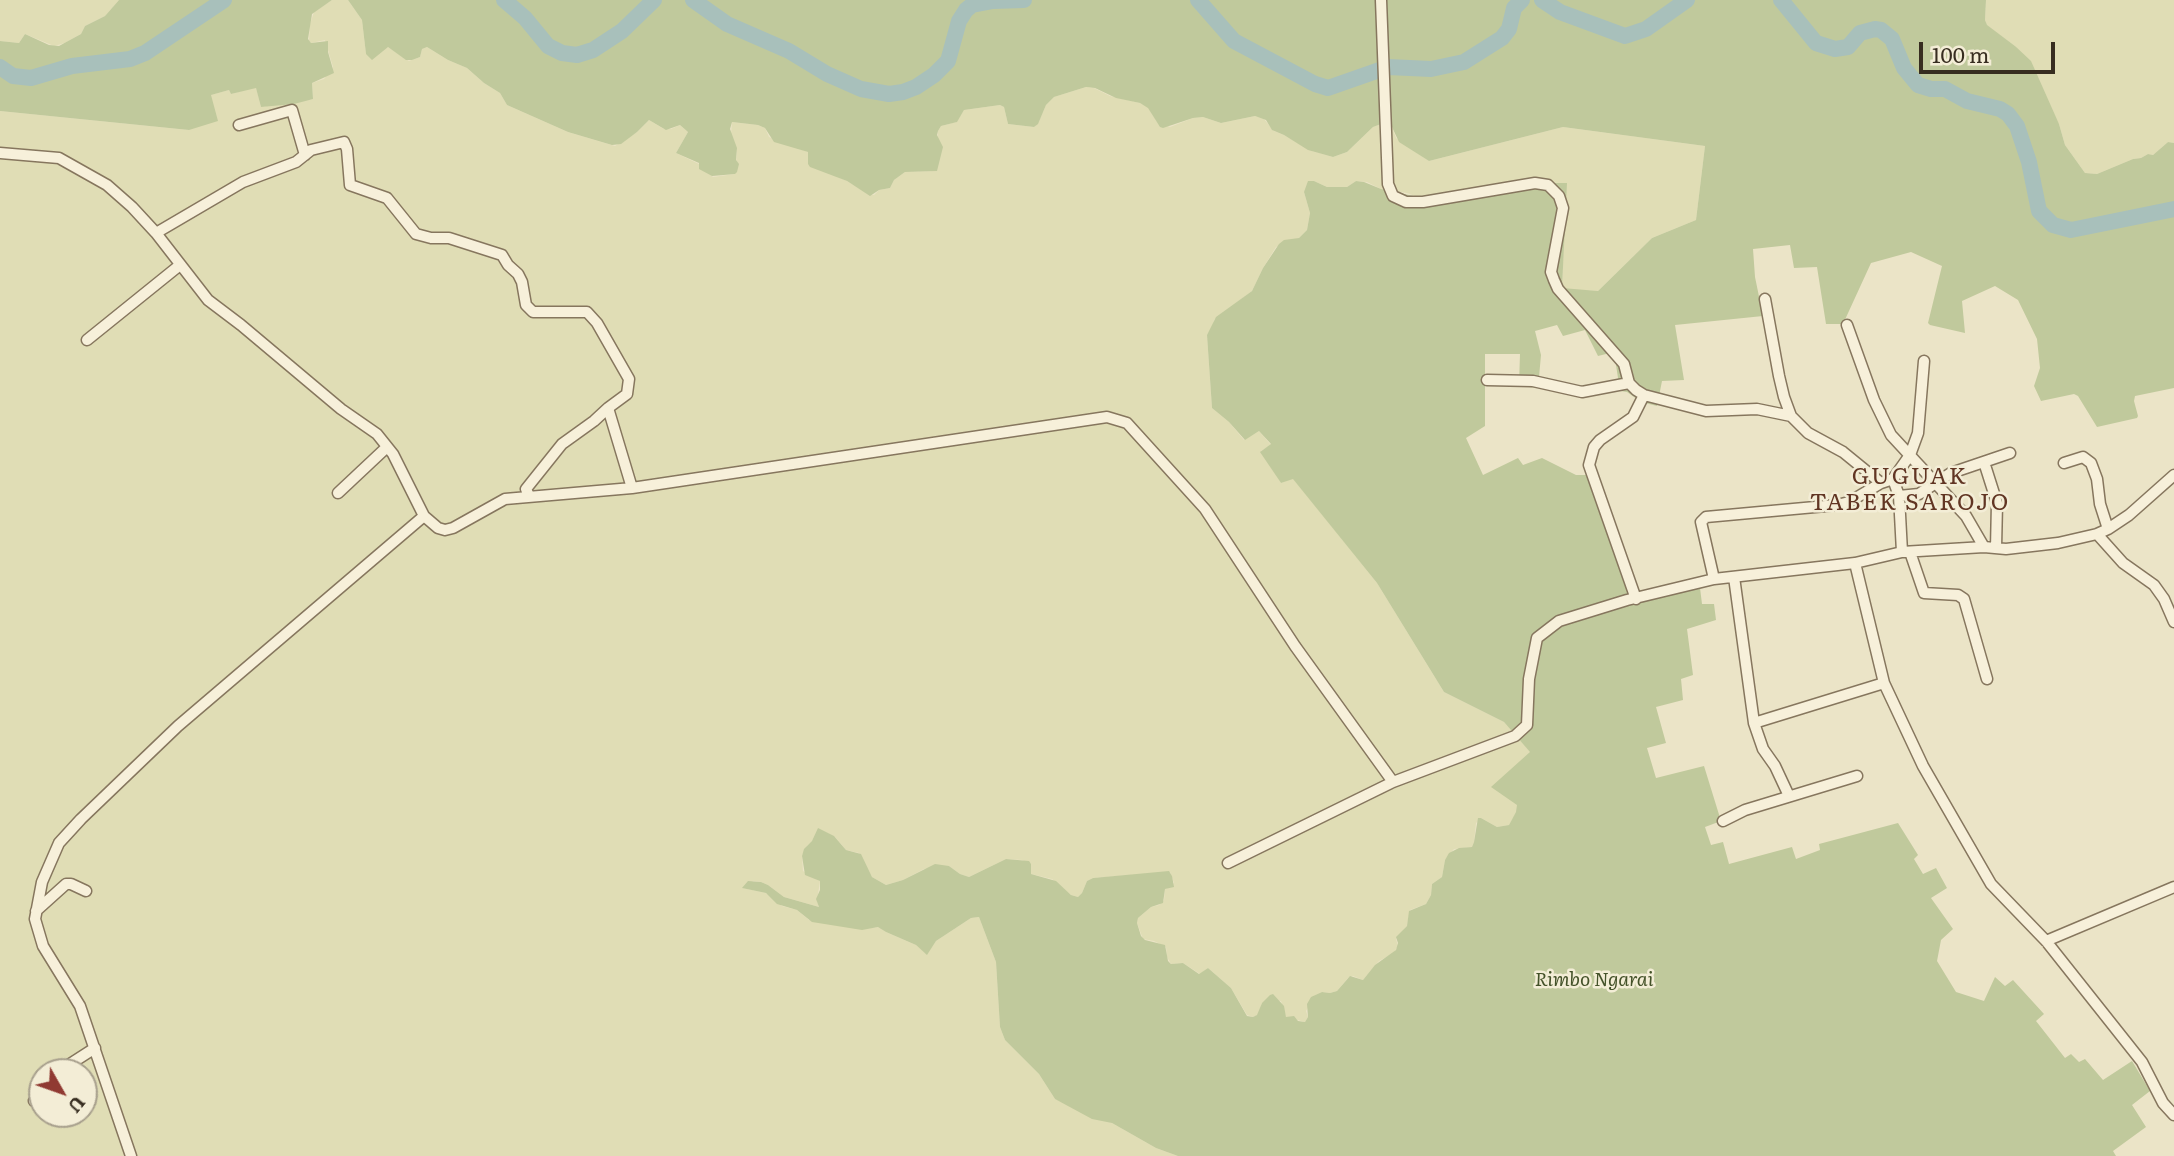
<!DOCTYPE html>
<html>
<head>
<meta charset="utf-8">
<style>
  body { margin:0 }
  #map { position:relative; width:2174px; height:1156px; overflow:hidden; background:#ebe4c7; font-family:Literata,serif }
  canvas { display:block }
  .north { position:absolute; left:28px; top:1058px; width:70px; height:70px; box-sizing:border-box; background:#f3edd6; border:2px solid #a8a08d; border-radius:50%; rotate:130deg; font-size:19px; font-weight:700; line-height:28px; text-align:center; color:#372d20 }
  .north::after { content:''; display:block; margin:auto; width:24px; height:32px; background:#903a32; clip-path:polygon(50% 0,100% 100%,50% 72%,0 100%) }
  .scale { position:absolute; left:1919px; top:42px; width:136px; height:32px; box-sizing:border-box; border:4px solid #372d20; border-top:0; padding-left:9px; font-size:21px; line-height:24px; white-space:nowrap; color:#372d20; -webkit-text-stroke:5px #f3edd6; paint-order:stroke }
</style>
</head>
<body>
<div id="map">
<canvas width="2174" height="1156"></canvas>
<div class="north">U</div>
<div class="scale">100 m</div>
</div>
<script>
const ctx = document.querySelector('canvas').getContext('2d');
ctx.lineJoin = 'round';
function paint(path, color) { ctx.fillStyle = color; ctx.fill(path, 'evenodd'); }
const shape = rows => new Path2D(rows.map(r => 'M' + r).join(''));
function trace(path, color, width, dash) { ctx.strokeStyle = color; ctx.lineWidth = width; ctx.lineCap = dash ? 'butt' : 'round'; ctx.setLineDash(dash || []); ctx.stroke(path); }
function drawText(font, color, halo, rows, align = 'center') {
  ctx.font = font + ' Literata,serif'; ctx.lineWidth = 5; ctx.setLineDash([]); ctx.textBaseline = 'middle'; ctx.strokeStyle = halo; ctx.fillStyle = color; for (const [text, x, y, turn = 0] of rows) {
    ctx.save(); ctx.translate(x, y); ctx.rotate((+turn || 0) * Math.PI / 180); ctx.textAlign = isNaN(turn) ? turn : align; if (halo) ctx.strokeText(text, 0, 0); ctx.fillText(text, 0, 0); ctx.restore();
  }
}
const farmland = shape([
  [0,0,119,0,105,16,85,26,81,34,65,43,54,46,25,34,19,43,0,41],
  [332,0,348,0,362,20,366,54,388,47,409,61,420,57,422,49,427,47,448,60,467,68,484,83,500,93,507,105,568,132,615,146,637,132,649,120,664,129,671,129,680,125,688,132,676,153,699,164,713,177,735,174,737,151,731,134,732,122,758,125,765,128,769,137,808,152,808,164,847,181,868,194,874,195,879,190,890,188,894,180,905,172,935,171,938,131,941,126,956,122,964,110,1000,105,1004,107,1008,124,1034,127,1039,121,1046,105,1054,97,1086,87,1094,88,1110,96,1140,103,1148,107,1157,122,1170,127,1193,118,1203,117,1221,123,1255,116,1264,119,1274,131,1284,135,1312,151,1333,157,1347,152,1373,127,1381,124,1392,127,1396,138,1429,161,1563,127,1705,146,1696,220,1652,238,1598,291,1562,289,1566,183,1431,202,1407,193,1381,189,1367,182,1356,181,1347,187,1327,187,1314,181,1304,192,1310,213,1307,230,1299,238,1276,247,1263,268,1252,291,1214,320,1213,326,1207,335,1212,408,1229,422,1244,440,1259,431,1271,445,1261,451,1281,483,1293,478,1377,583,1444,692,1504,722,1531,752,1517,812,1509,825,1497,827,1481,818,1476,823,1474,842,1472,847,1454,849,1445,860,1442,877,1432,884,1431,895,1426,904,1410,910,1407,926,1396,939,1398,946,1394,953,1379,961,1363,980,1353,976,1348,978,1337,991,1330,993,1322,992,1314,996,1306,1011,1308,1017,1305,1022,1286,1017,1281,1001,1262,1003,1258,1015,1253,1017,1247,1015,1231,988,1208,968,1200,974,1183,963,1171,964,1167,957,1166,947,1154,941,1143,939,1137,923,1138,918,1151,907,1159,905,1164,900,1165,889,1174,883,1170,872,1093,878,1087,881,1082,893,1078,897,1071,895,1052,879,1031,874,1031,864,1022,860,1006,859,969,877,960,874,949,866,924,869,903,880,886,885,872,877,859,853,846,850,836,838,823,831,807,846,802,856,803,871,820,881,817,901,819,907,784,897,768,885,761,882,753,881,743,888,766,893,782,906,797,910,809,920,862,929,879,927,886,932,916,945,927,954,936,941,971,918,979,917,996,962,1000,1027,1005,1040,1039,1074,1055,1099,1112,1123,1156,1148,1178,1156,0,1156,0,111,189,130,210,95,229,90,231,94,256,87,261,107,313,99,312,83,324,79,333,67,325,40,311,43,309,41,310,24,314,12],
  [42,1072,84,1072,84,1114,42,1114],
  [1986,0,2174,0,2174,143,2168,142,2153,155,2148,154,2141,158,2133,159,2097,174,2085,173,2065,145,2059,124,2015,46,1987,26,1985,20]
]);
const green = shape([
  [119,0,332,0,312,14,308,39,311,43,328,41,328,52,334,73,312,83,313,99,294,104,261,107,256,88,231,94,229,90,211,95,218,121,189,130,0,111,0,41,19,43,25,34,49,45,59,46,81,34,85,26,105,16],
  [348,0,1986,0,1985,20,1987,25,2015,46,2031,61,2059,124,2065,145,2085,173,2097,174,2133,159,2141,158,2148,154,2153,155,2168,142,2174,143,2174,388,2135,396,2134,401,2138,416,2137,418,2097,427,2078,396,2074,394,2041,401,2034,386,2040,368,2037,339,2018,300,1995,286,1962,301,1965,333,1930,325,1928,323,1942,266,1911,252,1871,263,1843,324,1826,324,1817,267,1794,268,1790,245,1753,249,1755,277,1763,316,1675,325,1684,380,1662,381,1657,406,1641,402,1627,392,1620,391,1614,352,1598,356,1585,330,1563,336,1557,325,1535,331,1541,355,1538,388,1519,386,1520,354,1485,354,1485,426,1466,438,1483,475,1518,458,1523,465,1542,458,1576,475,1586,475,1597,498,1615,557,1624,579,1629,601,1700,588,1702,604,1714,604,1716,620,1687,629,1693,675,1681,679,1683,700,1656,707,1666,743,1647,748,1656,778,1704,766,1721,821,1705,827,1711,845,1723,842,1729,864,1792,847,1796,859,1820,850,1819,844,1898,823,1918,855,1914,859,1923,874,1936,868,1947,888,1931,898,1953,929,1941,940,1937,961,1956,992,1984,1001,1995,977,2005,986,2013,980,2044,1014,2036,1021,2065,1058,2071,1054,2079,1062,2085,1059,2103,1080,2132,1061,2150,1091,2132,1105,2146,1127,2113,1151,2116,1156,1178,1156,1156,1148,1112,1123,1092,1119,1055,1099,1039,1074,1005,1040,1000,1027,996,962,979,917,971,918,936,941,927,955,916,945,886,932,878,927,862,930,812,922,797,910,777,904,766,893,742,888,748,881,761,882,768,885,784,897,819,907,816,899,820,890,820,881,805,875,802,856,804,849,812,841,818,828,834,836,846,850,861,854,872,877,886,885,903,880,935,864,949,866,960,874,969,877,1006,859,1029,861,1031,864,1031,874,1056,881,1071,895,1078,897,1082,893,1087,881,1093,878,1169,871,1172,876,1174,887,1165,889,1163,903,1151,907,1138,918,1137,923,1141,936,1145,940,1165,945,1168,961,1171,964,1183,963,1199,974,1208,968,1231,988,1247,1016,1253,1017,1257,1015,1262,1003,1270,995,1273,994,1284,1006,1286,1017,1294,1016,1298,1021,1305,1022,1308,1017,1307,1004,1311,997,1322,992,1330,993,1337,991,1350,976,1363,980,1375,965,1396,950,1398,943,1396,937,1407,926,1409,911,1426,904,1431,895,1432,884,1442,877,1445,860,1449,853,1459,848,1472,847,1474,842,1478,818,1481,818,1497,827,1509,825,1516,812,1517,805,1491,787,1530,752,1504,722,1444,692,1377,583,1293,479,1281,483,1260,452,1271,444,1259,431,1245,440,1229,422,1212,408,1207,335,1216,317,1252,291,1263,268,1279,244,1284,240,1299,238,1307,230,1310,213,1304,192,1308,181,1314,181,1327,187,1347,187,1356,181,1364,182,1381,189,1423,198,1519,183,1567,183,1562,288,1598,291,1652,238,1696,220,1705,146,1563,127,1429,161,1399,142,1392,127,1381,124,1373,127,1347,152,1333,157,1308,150,1284,135,1272,130,1266,120,1255,116,1221,123,1203,117,1193,118,1163,128,1160,127,1148,108,1140,103,1116,98,1095,88,1086,87,1054,97,1046,105,1038,124,1034,127,1008,124,1004,107,1000,105,964,110,957,122,941,126,938,131,937,135,943,147,937,171,905,172,894,180,890,188,879,190,870,196,847,181,810,167,808,164,808,152,774,142,765,128,758,125,732,122,730,129,737,148,736,160,739,164,737,172,735,174,712,176,699,169,699,163,676,153,688,132,680,125,666,130,649,120,637,132,621,144,612,145,568,132,507,105,500,93,484,83,467,68,448,60,427,47,422,49,420,57,412,60,406,60,388,47,372,60,366,54,362,20]
]);
const river = shape([
  [504,0,525,18,548,46,562,53,577,55,593,50,622,31,654,0],
  [693,0,727,24,789,51,827,74,861,89,889,94,903,92,916,87,934,75,948,61,959,21,966,10,972,5,993,1,1024,0],
  [1198,0,1234,41,1315,84,1328,88,1388,67,1431,69,1464,62,1502,38,1509,29,1514,8,1522,0],
  [1542,0,1560,12,1625,36,1646,29,1687,0],
  [1781,0,1816,43,1835,49,1848,47,1860,33,1875,29,1881,30,1892,39,1904,68,1918,85,1931,89,1945,89,1967,101,2000,109,2008,114,2017,126,2029,162,2039,211,2053,225,2071,230,2174,209],
  [0,67,13,76,31,78,72,66,130,59,145,53,224,0]
]);
const minor = shape([
  [1381,0,1388,184,1393,196,1406,202,1423,202,1535,183,1548,185,1559,196,1563,208,1551,272,1554,280,1558,289,1624,364,1629,383,1636,390,1644,395,1706,411,1757,409,1791,416],
  [239,125,292,110,305,155],
  [0,153,59,158,107,185,132,207,156,233,208,300,241,325,341,409,377,434,393,454,424,516,438,528,445,530,453,528,505,499,632,488,1107,417,1127,423,1205,509,1295,646,1393,782],
  [156,233,243,182,296,162,311,150,344,142,347,149,350,185,387,198,416,234,431,238,449,238,502,255,508,265,518,274,522,282,526,305,533,312,587,312,597,323,629,379,627,394,608,408,632,488],
  [1765,299,1779,376,1784,397,1791,416,1808,433,1843,452,1881,483,1893,479,1899,496,1902,552],
  [1847,325,1874,400,1891,435,1966,516,1984,547],
  [87,340,180,265],
  [1487,380,1533,381,1582,392,1629,383],
  [1984,462,1997,503,1996,548],
  [2064,463,2083,457,2091,463,2097,479,2100,504,2108,529],
  [1893,479,1910,455,1918,433,1924,361],
  [338,493,387,447],
  [529,496,526,489,562,444,594,421,608,408],
  [1899,496,1919,494,1951,473,2010,453],
  [2097,534,2123,563,2154,585,2164,599,2174,622],
  [1910,552,1924,593,1958,595,1964,599,1987,679],
  [1855,563,1884,683,1923,766,1991,884,2046,941,2142,1062,2163,1103,2174,1115],
  [1734,577,1754,723,1763,749,1775,766,1789,796],
  [1714,579,1701,522,1706,517,1837,505,1849,502,1881,483],
  [1636,599,1589,465,1594,447,1600,440,1633,417,1644,395],
  [1754,723,1884,683],
  [1723,821,1745,810,1857,776],
  [1228,863,1393,782,1515,736,1527,725,1529,679,1537,638,1559,621,1627,600,1714,579,1855,563,1902,552,1984,547,2006,549,2058,543,2097,534,2108,529,2129,515,2174,475],
  [36,911,66,884,71,884,86,891],
  [2046,941,2174,887],
  [61,1072,67,1066,95,1048],
  [34,1101,42,1093],
  [131,1156,80,1006,43,946,35,919,42,882,59,843,81,819,178,726,424,516]
]);
const parkNames = [
  ["Rimbo Ngarai",1594,980]
];
const quarterNames = [
  ["GUGUAK",1910,477],
  ["TABEK SAROJO",1910,503]
];
paint(farmland, '#e0ddb5');
paint(green, '#c0c99c');
trace(river, '#a8c0bb', 16);
trace(minor, '#86765e', 13);
trace(minor, '#f7f0da', 10);
drawText('italic 19px', '#445229', '#f3edd6', parkNames);
ctx.letterSpacing = '2px';
drawText('23px', '#613523', '#f3edd6', quarterNames);
ctx.letterSpacing = '0px';
</script>
</body>
</html>
